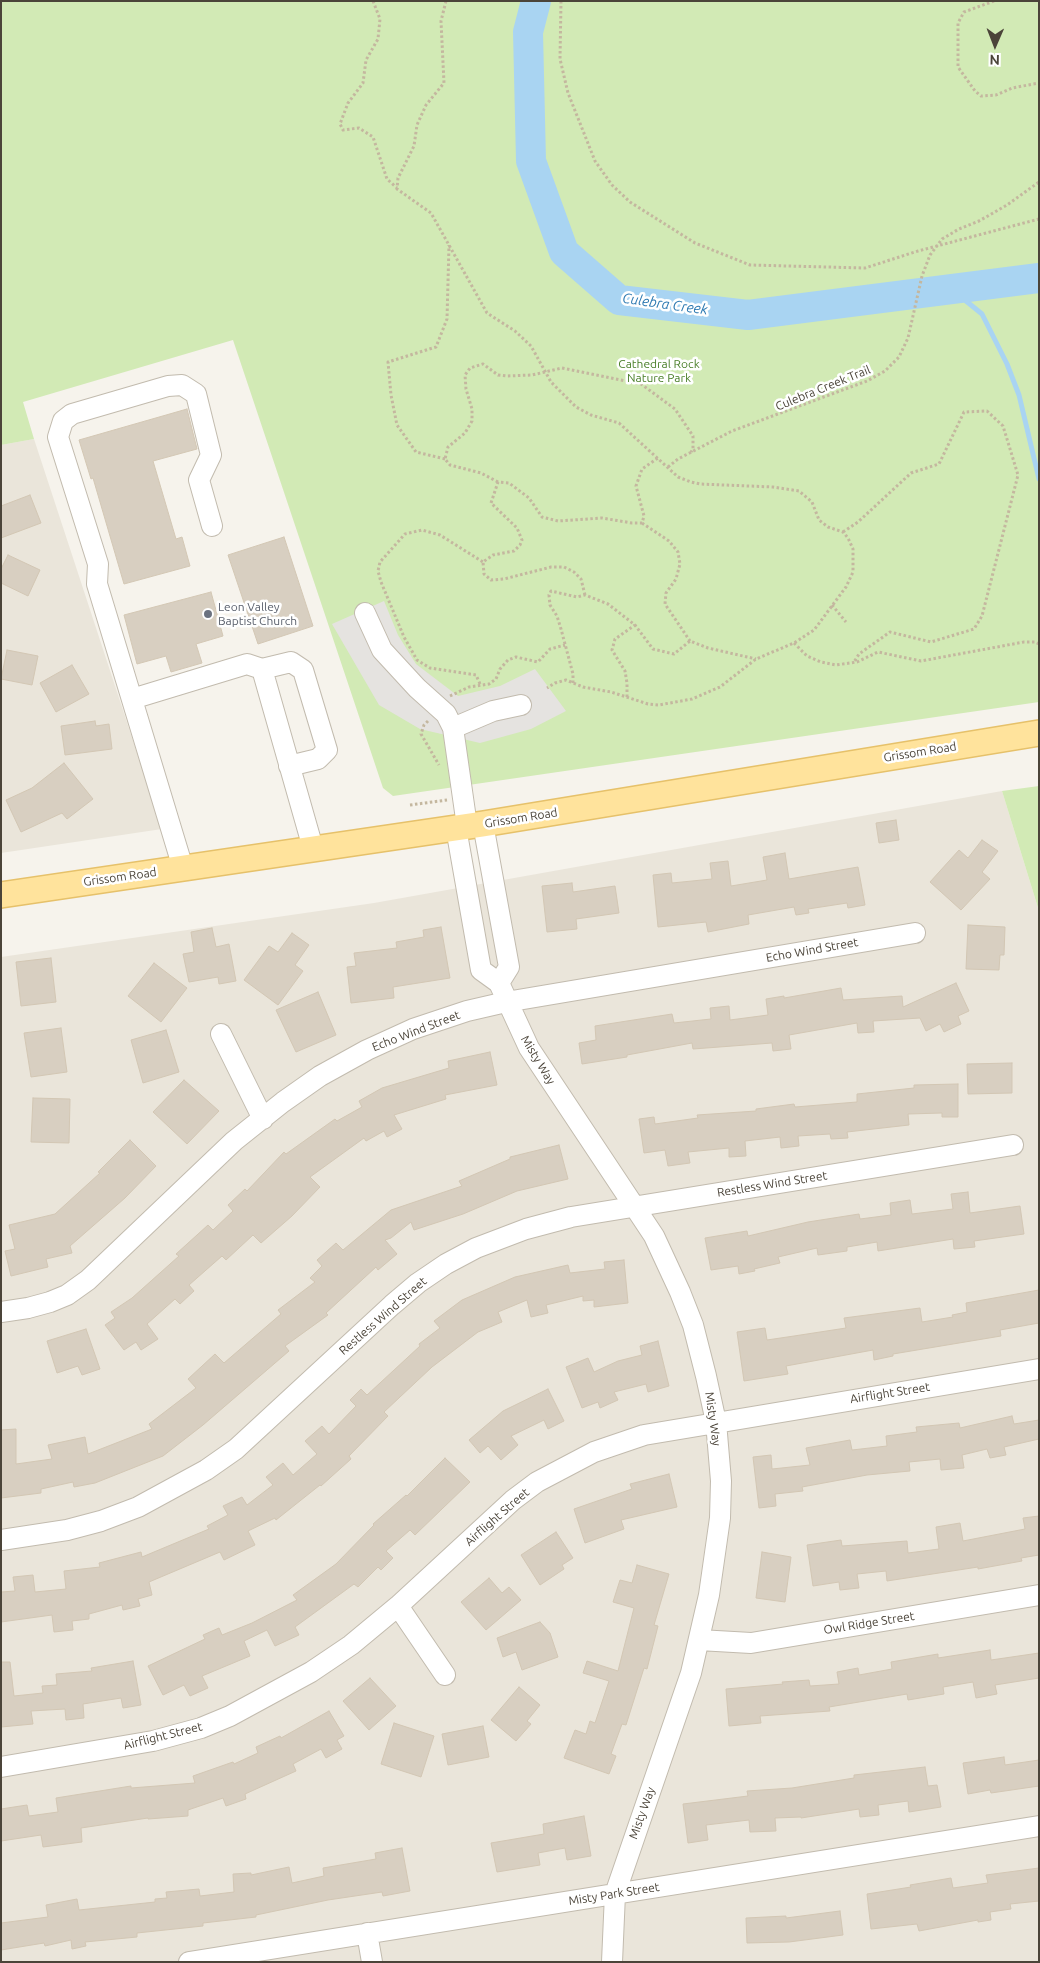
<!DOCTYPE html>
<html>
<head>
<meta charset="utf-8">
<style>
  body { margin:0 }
  #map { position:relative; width:1040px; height:1963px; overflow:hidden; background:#f6f3ec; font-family:Ubuntu,sans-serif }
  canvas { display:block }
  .frame { position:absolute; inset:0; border:2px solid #4b4439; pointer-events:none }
  .north { position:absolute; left:970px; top:20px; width:50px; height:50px; -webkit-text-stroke:4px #fff; paint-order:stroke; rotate:181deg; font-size:14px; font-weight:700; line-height:20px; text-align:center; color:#4b4439 }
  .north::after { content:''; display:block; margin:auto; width:18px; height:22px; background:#4b4439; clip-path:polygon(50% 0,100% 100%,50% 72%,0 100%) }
</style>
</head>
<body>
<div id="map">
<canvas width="1040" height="1963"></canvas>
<div class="frame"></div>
<div class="north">N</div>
</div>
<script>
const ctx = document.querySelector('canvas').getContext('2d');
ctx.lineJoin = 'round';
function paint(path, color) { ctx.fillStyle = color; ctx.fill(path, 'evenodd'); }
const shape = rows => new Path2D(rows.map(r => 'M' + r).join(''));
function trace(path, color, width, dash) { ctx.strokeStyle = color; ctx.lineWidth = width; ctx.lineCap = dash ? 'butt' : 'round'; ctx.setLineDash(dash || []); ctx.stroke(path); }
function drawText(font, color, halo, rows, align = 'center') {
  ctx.font = font + ' Ubuntu,sans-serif'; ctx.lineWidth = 5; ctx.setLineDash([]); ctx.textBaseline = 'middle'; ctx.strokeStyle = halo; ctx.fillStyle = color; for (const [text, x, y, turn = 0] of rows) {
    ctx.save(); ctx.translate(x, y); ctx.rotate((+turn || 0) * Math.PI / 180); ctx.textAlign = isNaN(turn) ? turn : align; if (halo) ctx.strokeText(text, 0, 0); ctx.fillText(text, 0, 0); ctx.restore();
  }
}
const residential = shape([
  [34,439,162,829,1,853,1,445],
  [1002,791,1039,911,1039,1962,1,1962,1,957,374,903]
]);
const green = shape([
  [1,1,1039,1,1039,702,393,796,383,788,233,340,23,402,34,439,1,445],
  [1039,786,1039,911,1002,791]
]);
const parking = shape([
  [384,601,398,635,416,664,458,696,500,686,535,669,566,711,531,729,480,743,420,729,379,705,332,624]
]);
const stream = shape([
  [950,288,982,314,1007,364,1019,395,1039,479]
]);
const river = shape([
  [536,1,528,32,531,161,564,252,619,300,748,315,1039,278]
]);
const building = shape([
  [187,409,197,449,153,461,176,539,182,537,190,566,124,584,93,478,91,479,79,440,187,409],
  [30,495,41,523,1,538,1,506,30,495],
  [284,537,313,626,258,644,228,555,284,537],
  [8,555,40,570,28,596,1,583,1,569,8,555],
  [211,592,223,636,196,644,202,663,171,672,166,656,137,664,124,615,211,592],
  [7,650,38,656,32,685,1,679,7,650],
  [72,665,89,694,56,712,40,683,72,665],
  [95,721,96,726,109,724,112,749,65,755,61,726,95,721],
  [64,763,93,799,67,819,62,813,21,832,6,800,32,788,64,763],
  [896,820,899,840,879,843,876,823,896,820],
  [982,840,998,851,982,872,990,879,961,910,930,882,959,850,968,858,982,840],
  [785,853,789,879,858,867,865,905,848,908,847,903,808,909,809,913,796,915,794,907,748,915,749,924,708,932,706,922,658,927,653,875,671,873,672,883,712,879,710,863,728,861,731,886,767,880,763,857,785,853],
  [572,883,573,892,615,886,619,913,576,919,577,929,547,932,542,886,572,883],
  [968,925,1005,927,1004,955,1000,955,999,970,966,969,968,925],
  [441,927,450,978,393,987,394,998,351,1003,347,967,356,966,354,953,397,948,396,942,424,937,423,930,441,927],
  [212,928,216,947,229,944,236,981,219,984,218,977,189,982,183,954,194,952,191,932,212,928],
  [292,933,309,945,295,965,303,971,278,1005,244,980,269,946,278,952,292,933],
  [51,958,56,1002,21,1006,16,962,51,958],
  [154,963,187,988,161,1022,128,996,154,963],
  [956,983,969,1011,958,1016,961,1024,944,1032,940,1024,926,1031,920,1018,873,1021,874,1032,858,1033,857,1023,789,1035,791,1049,773,1051,772,1043,693,1049,692,1043,627,1055,627,1057,582,1064,579,1043,596,1040,595,1026,672,1014,674,1023,711,1019,710,1008,729,1006,730,1020,768,1015,766,999,784,996,784,998,841,988,843,1000,902,996,903,1007,956,983],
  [318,992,336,1035,296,1052,276,1010,318,992],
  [61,1028,67,1072,31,1077,24,1033,61,1028],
  [166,1030,179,1072,143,1083,131,1040,166,1030],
  [490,1052,497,1085,445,1095,446,1099,394,1115,402,1129,387,1137,384,1131,366,1141,364,1138,310,1177,320,1187,292,1216,261,1243,253,1235,226,1260,222,1256,189,1285,194,1291,180,1304,175,1299,147,1324,158,1339,141,1350,136,1342,124,1350,105,1325,115,1318,111,1312,132,1298,179,1256,176,1254,208,1225,213,1230,233,1211,228,1205,245,1189,247,1191,284,1152,286,1154,335,1119,337,1121,362,1107,359,1101,382,1088,449,1068,448,1061,490,1052],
  [1012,1063,1012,1093,968,1094,967,1064,1012,1063],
  [184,1080,219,1111,187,1144,153,1112,184,1080],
  [958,1084,958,1117,942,1117,942,1113,908,1114,909,1125,847,1132,848,1138,831,1139,830,1134,798,1136,799,1146,781,1148,780,1137,745,1141,746,1156,729,1157,729,1148,688,1152,690,1163,668,1166,665,1150,644,1153,639,1119,654,1117,655,1124,698,1118,697,1115,756,1111,756,1109,794,1104,795,1107,857,1102,857,1094,914,1088,914,1085,958,1084],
  [33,1098,70,1099,69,1143,31,1142,33,1098],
  [130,1140,156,1166,125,1198,70,1246,72,1253,46,1259,48,1267,11,1276,5,1251,15,1249,9,1225,55,1214,100,1173,98,1172,130,1140],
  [559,1145,568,1179,517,1191,463,1214,414,1230,411,1222,391,1238,385,1240,397,1254,378,1270,376,1267,326,1313,328,1315,285,1346,289,1351,203,1425,163,1456,95,1483,74,1487,73,1482,41,1489,41,1493,1,1498,1,1430,16,1429,16,1464,52,1459,48,1445,85,1437,88,1454,152,1429,149,1424,196,1388,188,1379,215,1354,224,1363,281,1314,278,1310,315,1282,310,1278,322,1266,317,1260,336,1243,343,1250,391,1210,462,1186,459,1181,510,1159,510,1157,559,1145],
  [968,1192,970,1213,1020,1206,1024,1234,974,1241,975,1247,954,1249,953,1239,878,1251,877,1242,847,1247,847,1251,818,1255,817,1248,778,1257,780,1263,754,1269,755,1271,739,1274,738,1266,711,1270,705,1238,747,1231,748,1236,808,1222,859,1214,860,1219,891,1215,890,1203,910,1200,912,1214,953,1209,951,1194,968,1192],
  [624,1260,628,1303,594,1307,594,1300,583,1301,583,1296,546,1305,548,1313,531,1317,527,1300,498,1312,502,1322,478,1332,432,1367,384,1412,388,1416,349,1456,351,1459,321,1486,320,1485,276,1520,275,1518,248,1531,255,1545,224,1560,220,1552,149,1582,152,1595,138,1599,140,1606,123,1610,122,1605,89,1614,89,1619,72,1621,73,1630,54,1632,52,1615,1,1622,1,1592,15,1591,13,1577,33,1575,35,1592,66,1589,64,1571,100,1567,99,1563,141,1552,142,1557,209,1529,207,1526,228,1515,223,1506,242,1497,247,1505,273,1485,266,1477,283,1463,293,1475,317,1454,305,1441,322,1426,329,1434,356,1406,350,1400,361,1389,367,1395,420,1346,419,1344,440,1328,434,1321,462,1300,515,1277,568,1265,570,1273,605,1269,604,1262,624,1260],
  [1039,1290,1039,1323,1000,1330,1001,1336,893,1354,893,1356,874,1360,873,1350,786,1366,788,1374,744,1381,737,1332,765,1328,767,1340,794,1336,846,1328,844,1318,920,1308,922,1322,953,1317,952,1315,967,1312,966,1303,1039,1290],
  [86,1329,100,1369,82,1375,78,1366,57,1373,47,1341,86,1329],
  [658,1341,669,1386,648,1392,646,1384,614,1392,618,1400,600,1408,598,1402,582,1408,566,1367,588,1358,594,1372,618,1361,642,1355,640,1346,658,1341],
  [548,1389,564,1421,548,1429,544,1420,511,1436,518,1445,501,1460,488,1446,480,1453,469,1440,503,1411,548,1389],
  [1012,1416,1014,1424,1039,1420,1039,1439,1004,1447,1006,1455,990,1458,987,1449,962,1455,964,1468,941,1470,940,1459,909,1462,910,1471,867,1475,802,1487,803,1491,775,1494,776,1506,759,1508,753,1457,771,1455,772,1469,810,1465,806,1448,850,1440,852,1450,887,1446,886,1436,917,1432,916,1427,959,1423,960,1428,1012,1416],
  [445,1458,470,1482,415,1535,410,1530,386,1551,393,1558,381,1570,378,1567,358,1587,354,1584,295,1627,299,1635,275,1646,267,1630,244,1641,250,1656,202,1676,208,1688,190,1696,184,1685,163,1695,148,1666,205,1639,203,1635,219,1628,222,1635,252,1623,297,1600,293,1595,336,1564,374,1525,373,1524,406,1495,407,1496,445,1458],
  [669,1474,677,1507,621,1520,624,1529,585,1543,574,1509,632,1489,630,1484,669,1474],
  [1039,1516,1039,1555,1021,1558,1022,1561,978,1569,978,1567,887,1581,886,1571,857,1574,859,1588,840,1590,839,1582,813,1586,807,1545,841,1540,842,1546,907,1541,908,1553,939,1549,936,1527,960,1523,963,1541,1025,1529,1023,1518,1039,1516],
  [556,1532,573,1558,562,1565,564,1569,540,1585,521,1555,556,1532],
  [762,1552,791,1557,785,1602,756,1598,762,1552],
  [637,1565,669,1574,654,1625,658,1626,647,1669,644,1668,626,1725,622,1724,611,1754,616,1756,609,1774,564,1758,575,1730,586,1734,590,1721,595,1723,609,1681,583,1673,587,1661,618,1671,634,1608,613,1602,620,1580,632,1583,637,1565],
  [489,1578,502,1593,509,1587,521,1600,486,1630,461,1602,489,1578],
  [540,1622,550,1633,558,1657,522,1670,516,1652,503,1657,497,1638,540,1622],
  [990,1650,991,1660,1039,1653,1039,1678,995,1685,997,1694,976,1698,973,1682,943,1687,944,1694,908,1700,907,1694,829,1707,830,1711,760,1716,761,1723,729,1726,726,1689,783,1684,782,1682,809,1680,810,1686,839,1684,837,1672,858,1668,859,1675,892,1669,891,1662,938,1654,938,1658,990,1650],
  [133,1661,141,1705,123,1708,121,1698,83,1704,84,1718,66,1720,65,1709,31,1711,33,1724,1,1727,1,1662,10,1662,14,1696,43,1693,42,1686,57,1685,56,1674,92,1671,91,1668,133,1661],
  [370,1678,396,1706,369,1730,343,1701,370,1678],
  [519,1687,540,1705,527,1721,531,1724,516,1741,491,1720,519,1687],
  [329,1711,344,1736,337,1740,342,1749,326,1758,321,1749,293,1764,296,1771,245,1794,246,1799,226,1806,223,1798,188,1810,188,1816,148,1819,148,1818,81,1828,82,1842,43,1847,41,1835,1,1841,1,1809,27,1805,29,1816,58,1812,56,1798,131,1786,131,1788,195,1783,193,1776,233,1762,234,1764,258,1753,256,1747,280,1736,281,1738,329,1711],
  [394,1723,434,1736,421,1777,381,1764,394,1723],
  [483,1726,489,1757,448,1765,442,1734,483,1726],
  [1004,1757,1005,1765,1039,1760,1039,1786,991,1793,990,1790,968,1794,963,1763,1004,1757],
  [925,1767,928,1786,937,1785,941,1807,909,1812,908,1801,878,1805,879,1815,860,1817,859,1809,801,1818,801,1817,775,1818,776,1831,750,1832,749,1820,706,1825,708,1840,688,1843,683,1804,748,1796,747,1791,792,1788,854,1778,854,1775,925,1767],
  [584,1816,591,1856,567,1860,565,1848,538,1853,540,1865,497,1872,491,1843,544,1834,543,1824,584,1816],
  [402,1848,410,1891,383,1896,382,1892,328,1900,256,1915,256,1917,203,1923,203,1926,137,1933,137,1937,85,1942,86,1946,72,1949,71,1940,45,1946,44,1943,1,1950,1,1923,48,1917,46,1905,77,1899,79,1910,155,1902,155,1899,167,1898,166,1892,199,1889,200,1896,234,1892,233,1874,251,1873,251,1875,289,1867,292,1883,324,1876,323,1868,376,1859,375,1853,402,1848],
  [1039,1868,1039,1901,1010,1904,1011,1909,990,1912,991,1920,978,1922,978,1920,919,1931,917,1924,871,1929,867,1894,911,1887,910,1885,951,1878,953,1888,988,1883,986,1875,1039,1868],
  [840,1911,843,1935,789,1942,747,1943,746,1918,786,1916,786,1918,840,1911]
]);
const path = shape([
  [373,1,380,19,378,39,366,60,363,83,348,103,340,124,343,130,359,128,373,137,387,179,397,188],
  [446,1,441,21,444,83,426,105,417,125,414,146,398,178,397,189,431,213,487,313,515,331,531,346,551,382,576,407,591,415,619,423,678,477,691,482,700,484,773,487,799,491,812,502,819,520,828,527,843,532,848,538,853,549,853,572,846,587,814,630,794,643,756,659,720,687,692,699,659,705,648,704,611,692,583,687,566,680,555,683,547,688],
  [561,1,560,59,568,93,595,161,612,185,630,202,695,243,750,265,865,268,918,251,1039,219],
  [994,1,964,12,958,23,958,67,975,91,981,96,996,95,1012,88,1039,83],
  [445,459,416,452,397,425,391,395,388,362,436,347,447,319,449,245],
  [668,467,678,459,732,431,867,381,885,371,899,357,908,338,922,276,930,255,942,239,959,229,979,221,1007,205,1039,182],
  [498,482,481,473,450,465,445,459,448,447,465,433,472,421,472,409,466,389,465,375,470,368,483,364,498,375,507,376,532,375,562,368,641,384,675,409,693,436,693,449,691,452],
  [642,523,669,541,678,552,680,564,676,579,666,593,665,604,690,641],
  [843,532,858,522,911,473,939,464,964,412,987,411,1003,426,1018,475,982,616,974,629,931,642,890,632,859,654,854,662],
  [585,595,581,579,574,572,564,567,551,567,504,579,491,580,484,574,483,562,493,555,514,551,520,545,522,540,517,528,491,503,498,482,509,483,529,498,542,517,558,521,602,518,632,523,642,523,644,516,636,486,642,469,658,458],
  [832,605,846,622],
  [794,643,807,656,821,662,836,665,857,662,878,652,921,661,1024,642,1035,642,1039,644],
  [573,683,573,674,561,629,557,616,550,605,549,595,551,591,577,597,585,595,608,604,635,625,653,649,674,654,690,641,708,648,756,659],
  [480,684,476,675,430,668,417,660,404,637,381,582,378,571,380,562,405,534,422,530,440,535,483,562],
  [450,696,469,687,489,684,496,679,500,669,508,660,516,657,538,662,550,649,565,645],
  [627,697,627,683,625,671,612,650,615,639,635,625],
  [428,721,424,725,421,734,439,765],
  [410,805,447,800]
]);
const minor = shape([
  [365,613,382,650,417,688,446,714,453,728,467,826],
  [262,669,291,662,303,670,327,750,318,759,289,766],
  [132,699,247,664,262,669,313,848],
  [453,728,493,711,521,705],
  [483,824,509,967,499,983],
  [456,828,481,970,499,983,529,1048,654,1236,680,1292,693,1325,706,1376,716,1422,721,1481,720,1518,709,1595,691,1673,615,1894,612,1962],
  [183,868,97,584,98,564,58,437,63,421,72,414,168,386,182,385,196,394,211,455,199,480,212,526],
  [221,1034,263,1119],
  [1,1312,28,1308,50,1302,67,1295,88,1280,234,1141,283,1102,320,1076,367,1050,413,1029,467,1011,506,1002,915,933],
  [1,1540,67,1530,101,1521,138,1507,206,1470,236,1449,392,1305,418,1283,446,1264,476,1248,526,1229,571,1217,1013,1145],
  [398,1606,445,1675],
  [699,1640,751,1643,1039,1595],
  [1,1767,153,1741,201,1728,230,1716,311,1672,351,1645,398,1606,513,1500,537,1482,594,1452,644,1435,1039,1369],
  [367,1933,372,1962],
  [189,1962,1039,1826]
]);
const major = shape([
  [1,895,483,824,1039,733]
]);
const markers = [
  [208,614,5,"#6b7280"]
];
const parkNames = [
  ["Cathedral Rock",659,364],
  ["Nature Park",659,378]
];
const streetNames = [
  ["Culebra Creek Trail",823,388,-22],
  ["Grissom Road",920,752,-9],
  ["Grissom Road",521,818,-9],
  ["Grissom Road",120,877,-8],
  ["Echo Wind Street",812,950,-10],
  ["Echo Wind Street",416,1031,-21],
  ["Misty Way",538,1060,59],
  ["Restless Wind Street",772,1184,-9],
  ["Restless Wind Street",383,1316,-41],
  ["Airflight Street",890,1393,-9],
  ["Misty Way",713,1419,82],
  ["Airflight Street",497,1517,-41],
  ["Owl Ridge Street",869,1623,-9],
  ["Airflight Street",163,1736,-14],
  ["Misty Way",642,1813,-70],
  ["Misty Park Street",614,1894,-9]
];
const worshipNames = [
  ["Leon Valley",218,607],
  ["Baptist Church",218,621]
];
const waterNames = [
  ["Culebra Creek",665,304,8]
];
paint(residential, '#eae5da');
paint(green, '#d2eab5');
paint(parking, '#e5e3e0');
trace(stream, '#a9d4f2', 5);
trace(river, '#a9d4f2', 30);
paint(building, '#d8cfc1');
trace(building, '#d3c7b4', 1);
trace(minor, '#c2bbae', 22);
trace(major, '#e6c16a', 28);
trace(path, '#c4b79f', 3, [2.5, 2.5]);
trace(minor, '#fff', 20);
trace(major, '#ffe39c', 25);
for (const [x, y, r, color] of markers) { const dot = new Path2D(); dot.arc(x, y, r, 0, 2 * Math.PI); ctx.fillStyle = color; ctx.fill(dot); trace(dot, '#fff', 2); }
drawText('12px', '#4a7f2a', '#fff', parkNames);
drawText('12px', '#4b4439', '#fff', streetNames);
drawText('12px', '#5b616d', '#fff', worshipNames, 'left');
drawText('italic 14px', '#2e7ab2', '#fff', waterNames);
</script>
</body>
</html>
